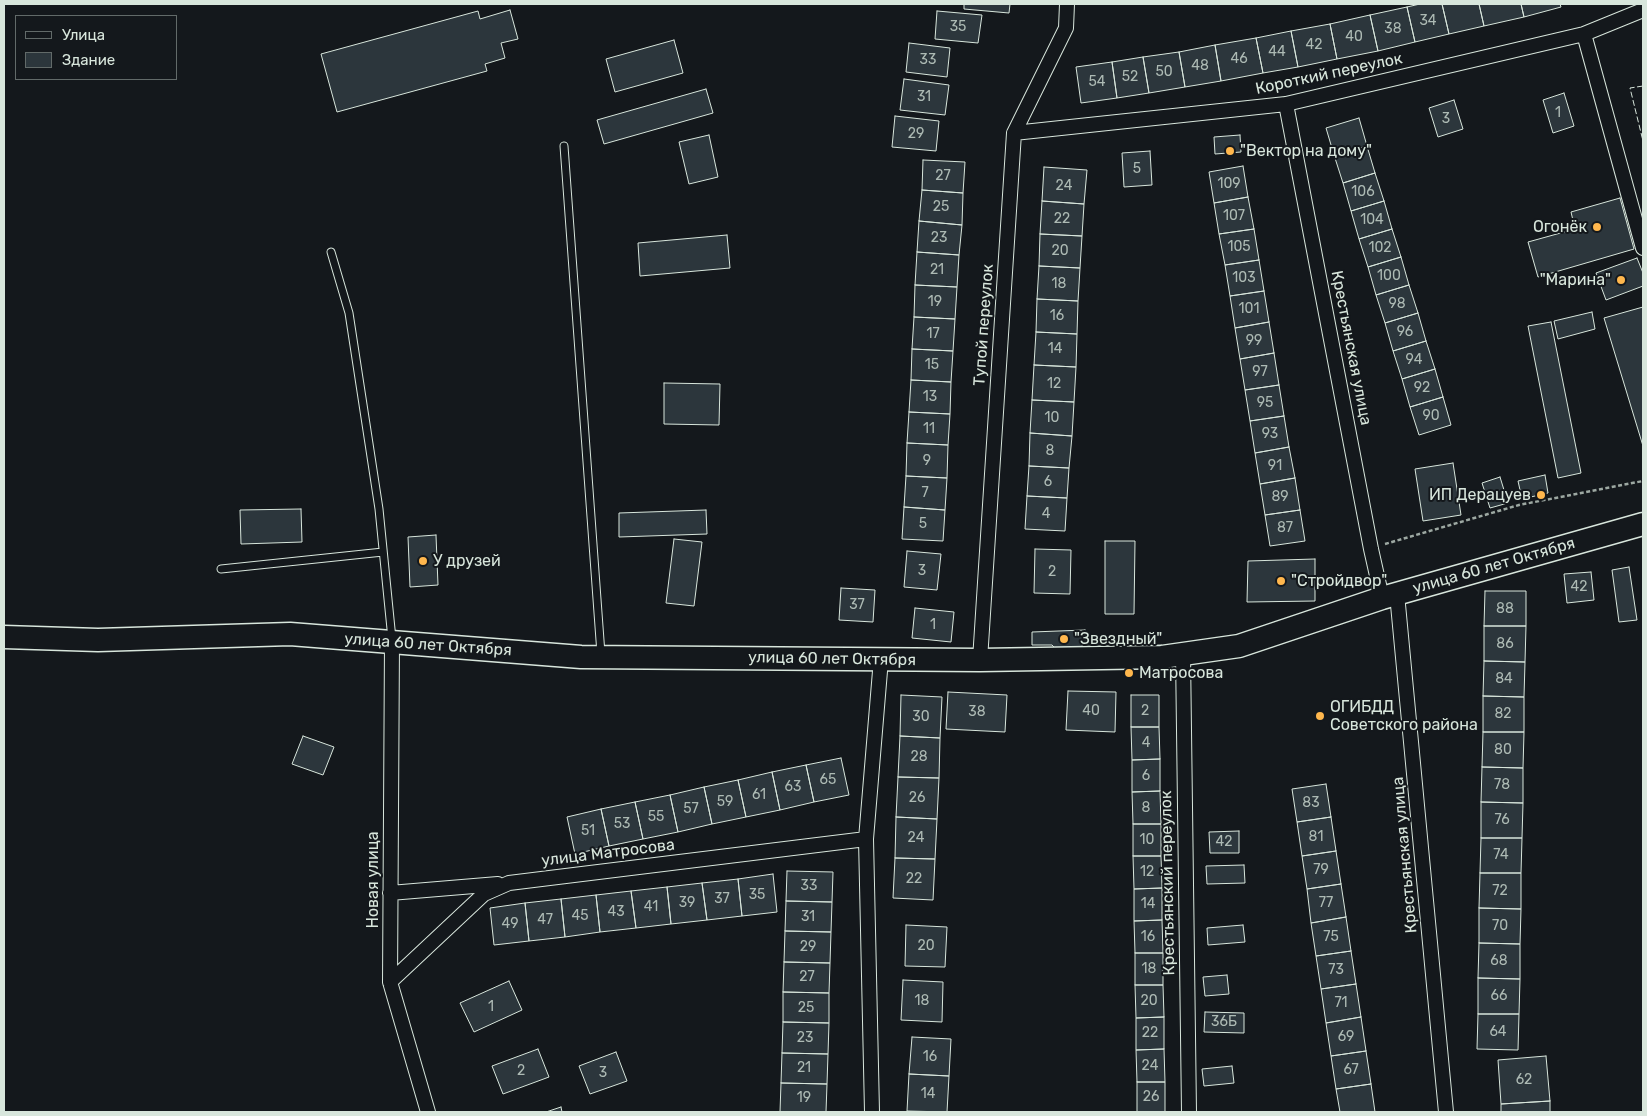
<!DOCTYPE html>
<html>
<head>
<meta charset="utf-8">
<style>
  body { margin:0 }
  #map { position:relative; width:1647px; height:1116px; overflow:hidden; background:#14181c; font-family:Rubik,sans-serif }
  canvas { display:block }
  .frame { position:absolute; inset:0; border:5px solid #d8e6dc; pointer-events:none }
  .legend { position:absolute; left:15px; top:15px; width:162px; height:65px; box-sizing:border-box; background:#14181c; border:1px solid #626a69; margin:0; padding:6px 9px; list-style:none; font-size:15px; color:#d8e6dc }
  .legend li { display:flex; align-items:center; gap:10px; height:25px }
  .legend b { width:25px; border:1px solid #626a69 }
</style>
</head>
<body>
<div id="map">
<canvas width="1647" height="1116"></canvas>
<div class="frame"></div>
<ul class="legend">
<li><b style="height:6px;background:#14181c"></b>Улица</li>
<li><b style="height:14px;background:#2c363c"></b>Здание</li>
</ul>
</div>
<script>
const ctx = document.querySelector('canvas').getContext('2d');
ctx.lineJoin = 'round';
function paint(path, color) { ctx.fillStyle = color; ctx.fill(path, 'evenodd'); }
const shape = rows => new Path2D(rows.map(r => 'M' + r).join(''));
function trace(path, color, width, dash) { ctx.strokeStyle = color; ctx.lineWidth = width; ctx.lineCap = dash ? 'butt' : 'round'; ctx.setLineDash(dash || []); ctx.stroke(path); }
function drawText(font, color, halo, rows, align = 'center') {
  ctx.font = font + ' Rubik,sans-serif'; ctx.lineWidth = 4; ctx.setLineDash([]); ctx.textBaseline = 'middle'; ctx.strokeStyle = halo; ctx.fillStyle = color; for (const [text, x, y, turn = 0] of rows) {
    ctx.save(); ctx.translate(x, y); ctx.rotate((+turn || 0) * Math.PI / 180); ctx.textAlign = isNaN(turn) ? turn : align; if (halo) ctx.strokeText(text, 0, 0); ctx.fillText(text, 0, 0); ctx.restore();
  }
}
const building = shape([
  [964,4,1010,4,1009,13,964,9,964,4],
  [1420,4,1442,4,1449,34,1415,42,1407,7,1420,4],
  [1442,4,1479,4,1484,26,1449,34,1442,4],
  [1479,4,1521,4,1524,17,1484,26,1479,4],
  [1521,4,1560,4,1561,7,1524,17,1521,4],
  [1407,7,1415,42,1378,51,1370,15,1407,7],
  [510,10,518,39,501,43,505,58,485,64,487,71,337,112,321,54,478,11,480,19,510,10],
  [937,11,982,15,978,43,935,39,937,11],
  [1370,15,1378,51,1337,59,1330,24,1370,15],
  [1330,24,1337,59,1298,67,1291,31,1330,24],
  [1291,31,1298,67,1263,73,1256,38,1291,31],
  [1256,38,1263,73,1221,81,1215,45,1256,38],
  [674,40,683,73,615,92,606,59,674,40],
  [909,43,950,48,947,77,906,72,909,43],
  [1215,45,1221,81,1185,87,1179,52,1215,45],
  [1179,52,1185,87,1149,93,1143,57,1179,52],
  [1143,57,1149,93,1117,98,1112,62,1143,57],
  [1112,62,1117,98,1081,103,1076,67,1112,62],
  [904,79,949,85,945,115,900,110,904,79],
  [706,89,713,113,604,144,597,120,706,89],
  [1564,93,1574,126,1553,133,1543,100,1564,93],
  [1454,100,1463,129,1438,137,1429,108,1454,100],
  [895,116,939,121,936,151,892,147,895,116],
  [1359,118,1367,146,1334,155,1326,128,1359,118],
  [709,135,718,177,689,184,679,142,709,135],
  [1240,135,1241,152,1215,154,1214,137,1240,135],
  [1367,146,1375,173,1343,183,1334,155,1367,146],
  [1150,151,1152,185,1124,187,1122,153,1150,151],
  [923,160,965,162,963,193,922,190,923,160],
  [1243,166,1248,197,1214,203,1209,172,1243,166],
  [1044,167,1087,170,1084,204,1042,201,1044,167],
  [1375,173,1384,201,1351,211,1343,183,1375,173],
  [922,190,963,193,962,225,919,221,922,190],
  [1248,197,1254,229,1219,234,1214,203,1248,197],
  [1620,198,1634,249,1538,277,1528,242,1575,229,1571,212,1620,198],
  [1042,201,1084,204,1082,236,1040,234,1042,201],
  [1384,201,1392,229,1359,239,1351,211,1384,201],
  [919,221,962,225,959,255,917,252,919,221],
  [1254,229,1259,260,1225,265,1219,234,1254,229],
  [1392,229,1401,257,1368,267,1359,239,1392,229],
  [1040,234,1082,236,1080,268,1039,266,1040,234],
  [727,235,730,268,640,276,638,243,727,235],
  [917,252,959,255,957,287,915,285,917,252],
  [1401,257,1409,285,1376,295,1368,267,1401,257],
  [1637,258,1643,273,1643,286,1606,300,1596,273,1637,258],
  [1259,260,1264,291,1230,296,1225,265,1259,260],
  [1039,266,1080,268,1078,301,1037,299,1039,266],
  [915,285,957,287,955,319,914,317,915,285],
  [1409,285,1418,313,1385,323,1376,295,1409,285],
  [1264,291,1269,322,1235,328,1230,296,1264,291],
  [1037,299,1078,301,1077,334,1036,332,1037,299],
  [1643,307,1643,446,1604,318,1643,307],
  [1592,312,1595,329,1558,339,1554,321,1592,312],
  [1418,313,1426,341,1393,351,1385,323,1418,313],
  [914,317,955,319,953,351,912,349,914,317],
  [1269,322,1274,353,1240,359,1235,328,1269,322],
  [1551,322,1581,473,1558,478,1528,326,1551,322],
  [1036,332,1077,334,1076,367,1034,365,1036,332],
  [1426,341,1435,369,1402,379,1393,351,1426,341],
  [912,349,953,351,951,382,911,380,912,349],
  [1274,353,1279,385,1245,390,1240,359,1274,353],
  [1034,365,1076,367,1074,402,1032,400,1034,365],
  [1435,369,1443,397,1410,407,1402,379,1435,369],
  [911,380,951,382,950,414,909,412,911,380],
  [664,383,720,384,719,425,664,424,664,383],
  [1279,385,1284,416,1250,421,1245,390,1279,385],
  [1443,397,1451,425,1419,435,1410,407,1443,397],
  [1032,400,1074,402,1072,436,1030,433,1032,400],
  [909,412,950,414,948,445,907,443,909,412],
  [1284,416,1289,447,1255,453,1250,421,1284,416],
  [1030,433,1072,436,1069,468,1029,466,1030,433],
  [907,443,948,445,947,478,906,476,907,443],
  [1289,447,1295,478,1260,484,1255,453,1289,447],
  [1453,463,1461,515,1423,521,1415,469,1453,463],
  [1029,466,1069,468,1067,498,1027,496,1029,466],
  [1545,475,1548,493,1522,499,1518,481,1545,475],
  [906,476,947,478,945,510,904,507,906,476],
  [1500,477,1508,503,1490,508,1482,483,1500,477],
  [1295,478,1300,510,1265,515,1260,484,1295,478],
  [1027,496,1067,498,1065,531,1025,529,1027,496],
  [904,507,945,510,943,541,902,539,904,507],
  [301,509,302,542,241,544,240,510,301,509],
  [706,510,707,534,619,537,619,513,706,510],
  [1300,510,1305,541,1270,546,1265,515,1300,510],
  [436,535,438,585,410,587,408,537,436,535],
  [674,539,702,542,694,606,666,603,674,539],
  [1105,541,1135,541,1134,614,1105,614,1105,541],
  [1035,549,1071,550,1070,594,1034,593,1035,549],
  [907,551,941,554,937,590,904,587,907,551],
  [1315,559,1315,601,1247,602,1248,561,1315,559],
  [1629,567,1637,620,1619,622,1612,570,1629,567],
  [1591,572,1594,600,1567,603,1564,574,1591,572],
  [841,588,875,590,873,622,839,620,841,588],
  [1485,591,1526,591,1526,626,1484,626,1485,591],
  [915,608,954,612,951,642,912,638,915,608],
  [1484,626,1526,626,1525,662,1484,661,1484,626],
  [1085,630,1086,643,1079,648,1057,650,1052,645,1032,645,1032,632,1085,630],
  [1484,661,1525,662,1524,697,1483,696,1484,661],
  [1068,691,1116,692,1115,732,1066,730,1068,691],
  [948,692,1007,695,1005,732,946,729,948,692],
  [901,695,942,697,940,738,900,736,901,695],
  [1131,695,1159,695,1159,727,1131,727,1131,695],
  [1483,696,1524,697,1524,732,1483,732,1483,696],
  [1131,727,1159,727,1160,759,1132,760,1131,727],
  [1483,732,1524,732,1523,768,1482,767,1483,732],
  [303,736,334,747,323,775,292,764,303,736],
  [900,736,940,738,939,778,898,777,900,736],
  [841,758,849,795,814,802,806,765,841,758],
  [1160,759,1160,791,1132,792,1132,760,1160,759],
  [806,765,814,802,780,810,772,772,806,765],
  [1482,767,1523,768,1523,803,1481,802,1482,767],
  [772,772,780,810,746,817,738,780,772,772],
  [898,777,939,778,937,819,896,817,898,777],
  [738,780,746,817,712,824,704,787,738,780],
  [1326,784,1331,817,1297,822,1292,789,1326,784],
  [704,787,712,824,678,832,670,795,704,787],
  [1160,791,1161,824,1133,824,1132,792,1160,791],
  [670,795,678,832,643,839,635,802,670,795],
  [635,802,643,839,609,846,601,809,635,802],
  [1481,802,1523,803,1522,838,1481,838,1481,802],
  [601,809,609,846,575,854,567,817,601,809],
  [896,817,937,819,935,859,895,858,896,817],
  [1331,817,1336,851,1302,856,1297,822,1331,817],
  [1133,824,1161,824,1161,856,1133,856,1133,824],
  [1239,831,1239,853,1210,853,1209,832,1239,831],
  [1481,838,1522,838,1521,873,1480,873,1481,838],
  [1336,851,1341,884,1307,889,1302,856,1336,851],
  [1133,856,1161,856,1162,888,1134,889,1133,856],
  [895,858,935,859,933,900,893,898,895,858],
  [1244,865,1245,883,1207,884,1206,866,1244,865],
  [787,871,833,872,832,902,786,901,787,871],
  [1480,873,1521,873,1521,909,1479,908,1480,873],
  [773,874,777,912,742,916,738,879,773,874],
  [738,879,742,916,707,920,702,883,738,879],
  [702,883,707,920,671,924,667,887,702,883],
  [1341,884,1346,917,1311,923,1307,889,1341,884],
  [667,887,671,924,636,928,631,891,667,887],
  [1162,888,1162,920,1134,921,1134,889,1162,888],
  [631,891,636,928,600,932,596,895,631,891],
  [596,895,600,932,565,937,561,899,596,895],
  [561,899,565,937,529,941,525,903,561,899],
  [786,901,832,902,831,932,785,931,786,901],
  [525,903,529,941,494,945,490,908,525,903],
  [1479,908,1521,909,1520,944,1479,943,1479,908],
  [1346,917,1351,951,1316,956,1311,923,1346,917],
  [1162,920,1163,953,1135,953,1134,921,1162,920],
  [906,925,947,927,945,967,905,966,906,925],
  [1243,925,1245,942,1208,945,1207,928,1243,925],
  [785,931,831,932,830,963,784,962,785,931],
  [1479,943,1520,944,1520,979,1478,978,1479,943],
  [1351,951,1356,984,1321,989,1316,956,1351,951],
  [1135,953,1163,953,1163,985,1135,985,1135,953],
  [784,962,830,963,829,993,783,992,784,962],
  [1227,975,1229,994,1205,996,1203,977,1227,975],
  [1478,978,1520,979,1519,1014,1478,1014,1478,978],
  [903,980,943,982,942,1022,901,1020,903,980],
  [509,981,522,1010,474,1032,460,1003,509,981],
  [1356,984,1361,1017,1326,1023,1321,989,1356,984],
  [1135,985,1163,985,1164,1017,1136,1018,1135,985],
  [783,992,829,993,829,1023,783,1022,783,992],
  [1205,1012,1244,1013,1244,1033,1204,1032,1205,1012],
  [1478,1014,1519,1014,1518,1050,1477,1049,1478,1014],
  [1164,1017,1164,1049,1136,1050,1136,1018,1164,1017],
  [1361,1017,1366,1051,1331,1056,1326,1023,1361,1017],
  [783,1022,829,1023,828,1054,782,1053,783,1022],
  [912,1037,951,1039,949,1076,909,1074,912,1037],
  [538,1049,549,1077,503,1094,492,1066,538,1049],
  [1164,1049,1165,1082,1137,1082,1136,1050,1164,1049],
  [1366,1051,1371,1084,1336,1089,1331,1056,1366,1051],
  [616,1052,627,1081,590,1094,579,1066,616,1052],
  [782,1053,828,1054,827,1084,781,1083,782,1053],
  [1546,1056,1550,1101,1501,1104,1498,1060,1546,1056],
  [1232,1066,1234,1083,1204,1086,1202,1069,1232,1066],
  [909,1074,949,1076,947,1112,907,1111,909,1074],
  [1137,1082,1165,1082,1165,1112,1137,1112,1137,1082],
  [781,1083,827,1084,826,1112,780,1112,781,1083],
  [1371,1084,1375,1112,1340,1112,1336,1089,1371,1084],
  [1550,1101,1550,1112,1501,1112,1501,1104,1550,1101],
  [561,1107,562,1112,546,1112,561,1107]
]);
const path = shape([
  [1385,544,1519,505,1643,481]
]);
const lane = shape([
  [564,146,601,654],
  [331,252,349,313,379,509,392,639],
  [221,569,383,552]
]);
const street = shape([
  [1584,34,1643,248],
  [1286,104,1371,549,1382,598],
  [1014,133,1286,104,1584,34,1643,10],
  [1397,594,1446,1112],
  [392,642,390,982,428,1112],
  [1183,654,1189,1112],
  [980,660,1014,133,1066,28,1067,4],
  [390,893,498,884],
  [390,982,484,894,509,883,866,839],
  [872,1112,866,839,881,659]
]);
const primary = shape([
  [4,637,98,640,290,634,581,657,980,660,1162,657,1239,646,1382,598,1643,524]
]);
const fence = shape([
  [1643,86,1630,88,1643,141]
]);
const markers = [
  [1230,151,5,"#ffb74d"],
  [1597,227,5,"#ffb74d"],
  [1621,280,5,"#ffb74d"],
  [1541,495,5,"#ffb74d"],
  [423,561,5,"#ffb74d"],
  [1281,581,5,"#ffb74d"],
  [1064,639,5,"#ffb74d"],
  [1129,673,5,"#ffb74d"],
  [1320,716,5,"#ffb74d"]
];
const numberNames = [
  ["34",1428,21],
  ["35",958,27],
  ["38",1393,29],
  ["40",1354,37],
  ["42",1314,45],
  ["44",1277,52],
  ["46",1239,59],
  ["33",928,60],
  ["48",1200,66],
  ["50",1164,72],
  ["52",1130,77],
  ["54",1097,82],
  ["31",924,97],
  ["1",1558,113],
  ["3",1446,119],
  ["29",916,134],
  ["5",1137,169],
  ["27",943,176],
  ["109",1229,184],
  ["24",1064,186],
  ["106",1363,192],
  ["25",941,207],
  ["107",1234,216],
  ["22",1062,219],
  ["104",1372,220],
  ["23",939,238],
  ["105",1239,247],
  ["102",1380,248],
  ["20",1060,251],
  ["21",937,270],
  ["100",1389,276],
  ["103",1244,278],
  ["18",1059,284],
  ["19",935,302],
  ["98",1397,304],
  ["101",1249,309],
  ["16",1057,316],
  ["96",1405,332],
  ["17",933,334],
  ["99",1254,341],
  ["14",1055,349],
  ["94",1414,360],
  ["15",932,365],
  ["97",1260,372],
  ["12",1054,384],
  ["92",1422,388],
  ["13",930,397],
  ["95",1265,403],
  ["90",1431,416],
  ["10",1052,418],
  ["11",929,429],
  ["93",1270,434],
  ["8",1050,451],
  ["9",927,461],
  ["91",1275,466],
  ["6",1048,482],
  ["7",925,493],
  ["89",1280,497],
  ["4",1046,514],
  ["5",923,524],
  ["87",1285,528],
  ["3",922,571],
  ["2",1052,572],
  ["42",1579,587],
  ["37",857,605],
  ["88",1505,609],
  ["1",933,625],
  ["86",1505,644],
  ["84",1504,679],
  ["40",1091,711],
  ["2",1145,711],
  ["38",977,712],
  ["82",1503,714],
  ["30",921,717],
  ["4",1146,743],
  ["80",1503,750],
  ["28",919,757],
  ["6",1146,776],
  ["65",828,780],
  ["78",1502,785],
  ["63",793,787],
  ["61",759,795],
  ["26",917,798],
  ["59",725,802],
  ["83",1311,803],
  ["8",1146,808],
  ["57",691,809],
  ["55",656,817],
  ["76",1502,820],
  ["53",622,824],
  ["51",588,831],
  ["81",1316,837],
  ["24",916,838],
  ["10",1147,840],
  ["42",1224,842],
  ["74",1501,855],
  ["79",1321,870],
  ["12",1147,872],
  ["22",914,879],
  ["33",809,886],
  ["72",1500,891],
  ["35",757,895],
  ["37",722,899],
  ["39",687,903],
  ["77",1326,903],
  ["14",1148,904],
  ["41",651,907],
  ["43",616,912],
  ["45",580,916],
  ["31",808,917],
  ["47",545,920],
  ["49",510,924],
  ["70",1500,926],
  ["16",1148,937],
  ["75",1331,937],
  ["20",926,946],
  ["29",808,947],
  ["68",1499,961],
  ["18",1149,969],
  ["73",1336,970],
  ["27",807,977],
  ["66",1499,996],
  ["18",922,1001],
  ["20",1149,1001],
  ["71",1341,1003],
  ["1",491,1007],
  ["25",806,1008],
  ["36Б",1224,1022],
  ["64",1498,1032],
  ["22",1150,1033],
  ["69",1346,1037],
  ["23",805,1038],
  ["16",930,1057],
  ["24",1150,1066],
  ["21",804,1068],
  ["67",1351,1070],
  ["2",521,1071],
  ["3",603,1073],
  ["62",1524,1080],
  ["14",928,1094],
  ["26",1151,1097],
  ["19",804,1098]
];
const streetNames = [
  ["Короткий переулок",1329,74,-12],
  ["Тупой переулок",984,325,-86],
  ["Крестьянская улица",1351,348,79],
  ["улица 60 лет Октября",1494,566,-16],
  ["улица 60 лет Октября",428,645,4],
  ["улица 60 лет Октября",832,659,1],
  ["улица Матросова",608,853,-7],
  ["Крестьянская улица",1405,855,-95],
  ["Новая улица",373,880,-90],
  ["Крестьянский переулок",1168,883,-91]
];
const poiNames = [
  ["\"Вектор на дому\"",1240,151],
  ["Огонёк",1587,227,"right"],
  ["\"Марина\"",1611,280,"right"],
  ["ИП Дерацуев",1531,495,"right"],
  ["У друзей",433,561],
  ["\"Стройдвор\"",1291,581],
  ["\"Звездный\"",1074,639],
  ["Матросова",1139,673],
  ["ОГИБДД",1330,707],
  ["Советского района",1330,725]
];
paint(building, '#2c363c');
trace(building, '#d8e6dc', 1);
trace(lane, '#d8e6dc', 9);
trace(street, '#d8e6dc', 16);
trace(primary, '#d8e6dc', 25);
trace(path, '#9da8a2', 2.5, [4, 2.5]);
trace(lane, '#14181c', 7);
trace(street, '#14181c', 14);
trace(primary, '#14181c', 22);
trace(fence, '#d8e6dc', 1, [6, 2.5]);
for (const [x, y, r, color] of markers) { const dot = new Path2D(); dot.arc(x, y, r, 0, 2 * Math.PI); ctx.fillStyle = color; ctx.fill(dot); trace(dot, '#14181c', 2); }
drawText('14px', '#adbab4', null, numberNames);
drawText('16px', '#d8e6dc', '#14181c', streetNames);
drawText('16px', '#d8e6dc', '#14181c', poiNames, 'left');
</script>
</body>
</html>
